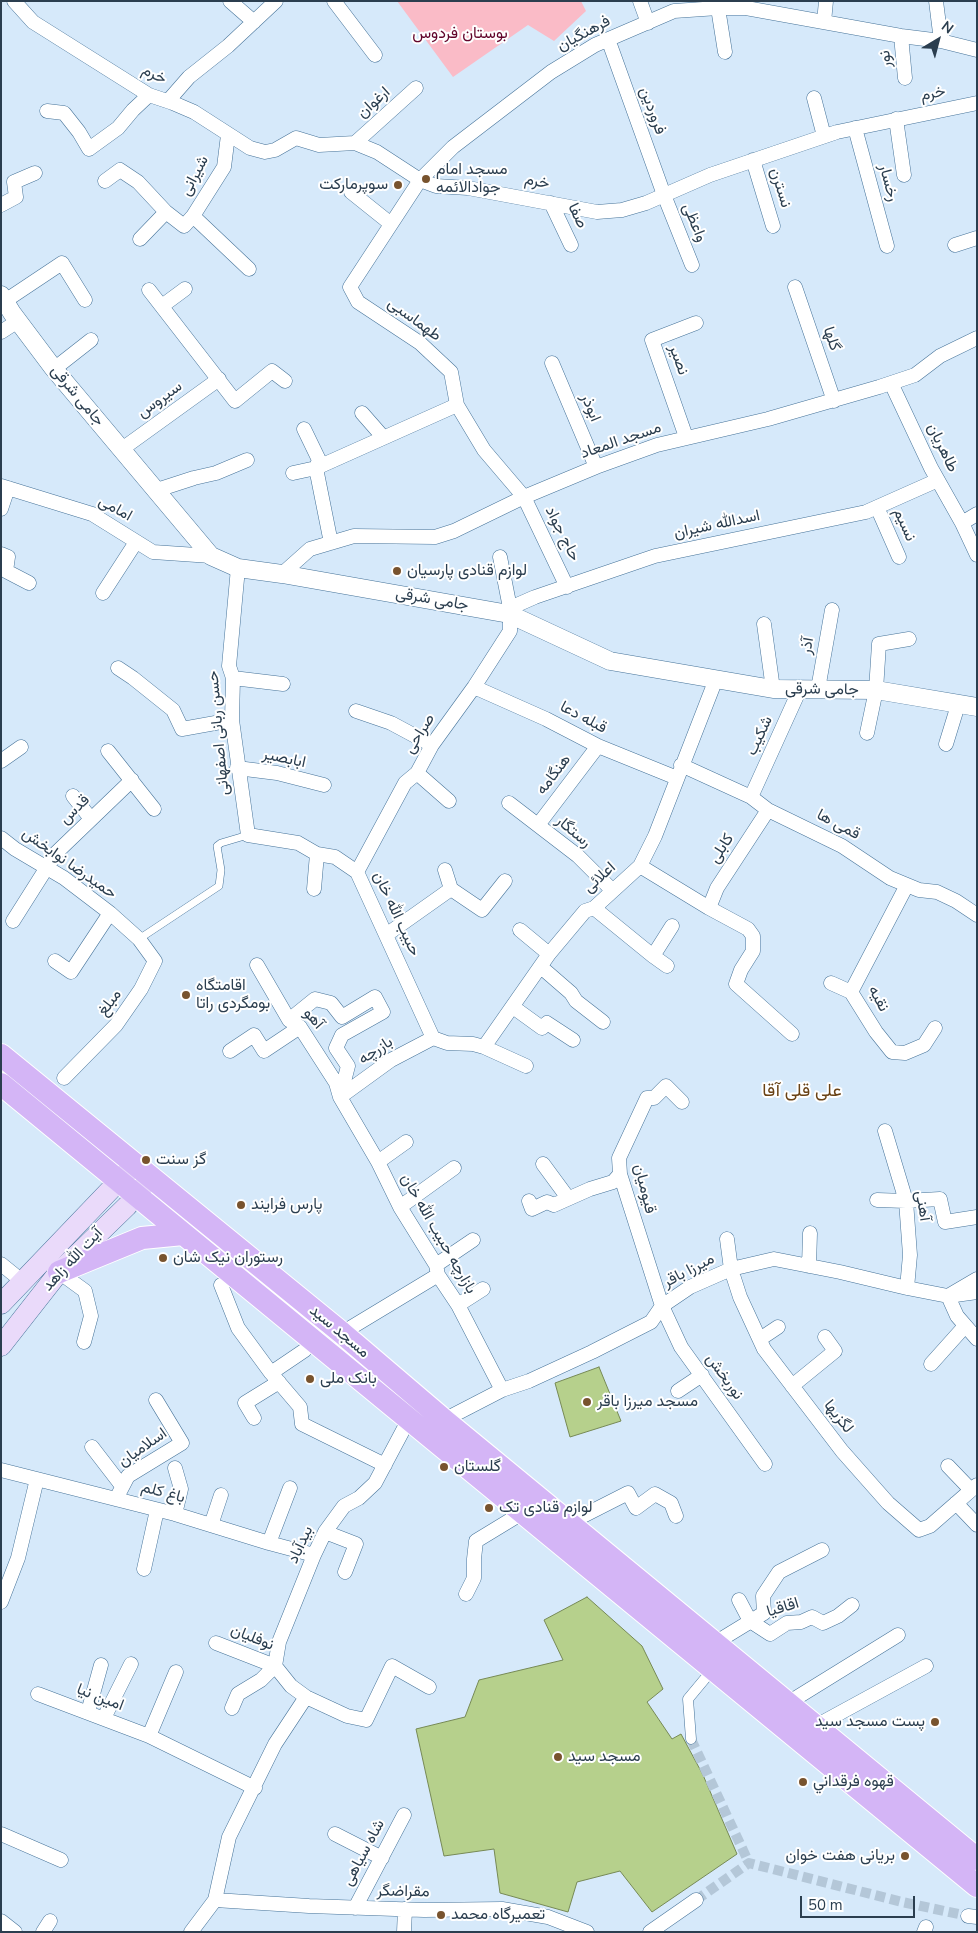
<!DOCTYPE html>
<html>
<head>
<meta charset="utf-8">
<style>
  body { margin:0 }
  #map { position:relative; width:978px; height:1933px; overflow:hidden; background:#d6e9fa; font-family:"Nunito Sans",sans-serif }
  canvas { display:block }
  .frame { position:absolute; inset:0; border:2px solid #2b3e4f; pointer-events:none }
  .north { position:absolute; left:913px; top:15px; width:50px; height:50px; -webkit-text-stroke:4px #fff; paint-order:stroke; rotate:37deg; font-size:14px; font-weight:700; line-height:20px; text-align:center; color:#2b3e4f }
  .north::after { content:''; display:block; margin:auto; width:18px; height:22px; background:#2b3e4f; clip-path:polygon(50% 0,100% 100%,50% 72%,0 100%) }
  .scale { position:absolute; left:800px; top:1896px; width:115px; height:22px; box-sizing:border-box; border:2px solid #2b3e4f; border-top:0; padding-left:6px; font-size:15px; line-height:18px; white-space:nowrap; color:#2b3e4f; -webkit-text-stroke:4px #fff; paint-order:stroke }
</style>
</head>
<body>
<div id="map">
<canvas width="978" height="1933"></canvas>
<div class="frame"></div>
<div class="north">N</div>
<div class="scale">50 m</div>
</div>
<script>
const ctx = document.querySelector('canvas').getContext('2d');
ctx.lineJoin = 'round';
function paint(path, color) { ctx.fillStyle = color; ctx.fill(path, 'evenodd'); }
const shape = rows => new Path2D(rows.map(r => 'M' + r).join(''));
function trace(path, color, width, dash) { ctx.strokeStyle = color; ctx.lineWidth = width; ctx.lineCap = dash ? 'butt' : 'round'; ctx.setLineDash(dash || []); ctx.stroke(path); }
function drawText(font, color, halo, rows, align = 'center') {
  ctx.font = font + ' "Nunito Sans",Vazirmatn,sans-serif'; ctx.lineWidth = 4; ctx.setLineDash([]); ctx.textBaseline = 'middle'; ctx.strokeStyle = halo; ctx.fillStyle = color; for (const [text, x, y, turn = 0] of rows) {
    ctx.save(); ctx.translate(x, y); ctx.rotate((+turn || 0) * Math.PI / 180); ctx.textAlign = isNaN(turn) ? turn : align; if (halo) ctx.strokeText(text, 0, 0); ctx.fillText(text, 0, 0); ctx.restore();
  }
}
const green = shape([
  [397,1,581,1,586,11,554,41,528,25,453,77]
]);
const building = shape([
  [599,1367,621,1421,570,1437,555,1383,599,1367],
  [587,1597,642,1646,663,1689,647,1702,672,1739,681,1734,703,1775,737,1854,652,1912,620,1871,577,1882,568,1912,500,1893,494,1849,444,1856,416,1729,465,1717,479,1680,563,1660,544,1620,587,1597]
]);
const pedestrianTunnel = shape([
  [691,1739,749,1863],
  [696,1900,749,1863,902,1902,968,1916]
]);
const service = shape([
  [139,939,219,886,221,870,217,846,221,843,248,835]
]);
const pedestrian = shape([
  [691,1739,688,1699,713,1669]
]);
const minor = shape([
  [14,1,33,22,149,95,173,103,194,112,250,148,265,152,275,150,296,138,319,145,355,143,377,152,420,180,436,186,468,188,597,212,622,210,646,203,710,175,837,132,977,103],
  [230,1,254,22],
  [334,1,375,55],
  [640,1,648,23],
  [936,1,941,41],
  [718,8,725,52],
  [824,22,826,1],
  [901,36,905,78],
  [608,39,664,195,692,265],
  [814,98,824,136],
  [168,101,189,77,228,46,276,1],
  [47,111,64,113,79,132,89,149,118,128,133,110,149,95],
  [896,119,904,175],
  [855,128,887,246],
  [228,135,224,167,193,216,249,269],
  [355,143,416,88],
  [753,160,773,226],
  [105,181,120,170,138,182,166,212,184,226,193,216],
  [351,192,391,224],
  [551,203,571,245],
  [1,205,16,197,14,182,35,173],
  [140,239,166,212],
  [955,245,977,238],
  [795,287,834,401],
  [149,290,235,401,272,371,285,381],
  [5,301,62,263,85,300],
  [162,306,185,289],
  [1,332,18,321],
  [552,363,596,467],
  [54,369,91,340],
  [891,383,931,468,962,523,977,555],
  [362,413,383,437],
  [304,429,319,460,316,468,331,543],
  [686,437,652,340,696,323],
  [122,449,219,379],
  [293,473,316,468,457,405],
  [1,486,92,514,153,552,211,556],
  [157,490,194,478,216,473,247,460],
  [877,507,899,557],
  [1,509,8,488],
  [962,523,977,514],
  [1,554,8,557,6,571,29,583],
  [500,557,510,608],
  [238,568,229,666,233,678,232,720,248,835,298,843,317,854,335,857,357,872,433,1038,447,1043,473,1044,484,1047,549,954,585,911,594,908,640,866,655,836,716,679],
  [282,574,310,549,354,536,435,537,454,531,524,497,596,467,657,445,768,419,879,387,915,375,940,356,977,338],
  [567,587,524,497,484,450,457,405,451,372,420,343,358,302,350,287,420,180,453,147,551,72,595,45,674,11,718,8,746,8,901,36,941,41,977,50],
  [103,593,136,542],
  [764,624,773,689],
  [118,668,133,678,173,710,182,729,232,720],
  [233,678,283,684],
  [474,687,546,719,598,746,677,778],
  [818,689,832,610],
  [356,711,391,723,432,745],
  [867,733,876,690,879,644,909,639],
  [946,744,958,705],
  [108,751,154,809],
  [1,761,21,747],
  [681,765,751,797,768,810,842,846,890,878,919,890,937,892,956,901,977,915],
  [237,768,277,773,324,785],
  [417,773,449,801],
  [73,796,91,819],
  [751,797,800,689],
  [509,803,578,856,612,890],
  [538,825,598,746],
  [1,838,15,849,64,878,110,913,139,939,155,961,141,989,116,1025,64,1078],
  [640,866,709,908,748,929,753,936,753,951,741,970,736,984,792,1034],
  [357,872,405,783,417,773,432,745,474,687,510,631,510,608,535,597,655,556,866,512,938,480],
  [907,885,851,992,876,1032,892,1052,905,1053,924,1045,935,1028],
  [314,889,317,854],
  [451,889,482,910,505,881],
  [594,908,653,956,672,926],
  [709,908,717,888,768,810],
  [13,921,56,853,132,780],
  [520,930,549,954],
  [386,935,451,889,445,870],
  [653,956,667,966],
  [55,961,71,972,110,913],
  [257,965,289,1020,300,1027,336,1083,340,1097,378,1162,400,1207,436,1265,438,1275,458,1305,502,1390],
  [541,967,571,993,576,1001,603,1022],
  [831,983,851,992],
  [513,1007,542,1028,547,1023,573,1040],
  [289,1020,315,999,331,1003,342,1017,375,997,383,1012,342,1035,336,1048,348,1066,340,1097],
  [484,1047,526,1066],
  [230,1051,254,1035,264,1051,300,1027],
  [340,1097,391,1060,433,1038],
  [682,1102,666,1086,654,1098,647,1098,619,1158,620,1174,662,1306,681,1347,765,1464],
  [885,1131,906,1201,910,1255,907,1288],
  [378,1162,406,1142],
  [543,1164,568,1198],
  [877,1200,906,1201,940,1199,945,1222,977,1217],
  [529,1201,532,1209,547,1202,554,1205,590,1189,613,1182,620,1174],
  [400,1207,454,1168],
  [727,1239,731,1269,740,1297,764,1349,842,1451,888,1503,919,1530,930,1526,977,1485],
  [1,1264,22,1281],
  [436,1265,473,1240],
  [809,1266,810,1233],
  [59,1272,85,1291,91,1316,84,1342],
  [977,1279,948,1296,957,1316,977,1339],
  [221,1285,238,1328,271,1373,300,1407,302,1424,385,1465],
  [458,1305,483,1289],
  [342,1333,438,1275],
  [760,1339,778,1327],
  [931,1364,965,1326],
  [271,1373,305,1350],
  [792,1386,835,1351,825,1337],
  [678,1391,702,1375],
  [254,1418,245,1403,279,1382],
  [409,1419,375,1483,359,1498,344,1506,325,1532,314,1555,279,1642,275,1666,291,1686,306,1697,347,1716,366,1720,392,1666,429,1687],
  [444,1420,502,1390,529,1381,592,1352,651,1322,662,1306,690,1287,731,1269,774,1259,840,1272,907,1288,948,1296,977,1292],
  [92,1447,122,1486],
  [948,1466,971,1490],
  [1,1470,175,1514,269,1543,314,1555],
  [116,1499,128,1476,182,1443,156,1400],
  [956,1503,977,1525],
  [175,1514,181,1489,175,1468],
  [569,1523,628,1493,636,1508,655,1494,671,1503,676,1516],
  [211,1525,221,1495],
  [325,1532,356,1544,345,1572],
  [269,1543,290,1488],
  [144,1569,157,1510],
  [466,1594,474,1578,474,1559,476,1541,522,1513],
  [739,1600,750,1621,770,1634,787,1623,801,1622,812,1617,823,1623,838,1616,852,1605],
  [1,1602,18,1558,37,1479],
  [216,1643,275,1666,261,1680,238,1694,232,1708],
  [715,1643,764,1613,763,1596,779,1572,822,1550],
  [38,1694,149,1736,255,1788],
  [788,1703,898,1635],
  [88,1712,101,1665],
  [104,1718,131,1664],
  [816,1726,926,1666],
  [149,1736,176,1672],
  [1,1834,61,1860],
  [335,1834,382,1858],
  [215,1900,309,1906,424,1910,502,1909,548,1917,587,1932],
  [355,1908,404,1815],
  [968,1916,977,1917],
  [1,1921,15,1932],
  [43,1932,50,1921],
  [191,1932,215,1900,229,1837,275,1744,306,1697],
  [404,1932,405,1909],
  [650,1932,696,1900],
  [924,1932,926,1927]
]);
const tertiary = shape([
  [1,295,12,313,54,369,211,556,238,568,282,574,509,614,610,661,773,689,876,690,977,707]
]);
const secondary = shape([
  [1,1304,134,1165],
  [1,1346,59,1272,127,1206,146,1183]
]);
const primary = shape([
  [1,1055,342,1333,444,1420,977,1859],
  [1,1084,977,1886],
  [59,1272,142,1238,183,1234]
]);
const markers = [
  [426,179,5,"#78532e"],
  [398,185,5,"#78532e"],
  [397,571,5,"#78532e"],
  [186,995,5,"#78532e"],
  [146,1160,5,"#78532e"],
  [241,1205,5,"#78532e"],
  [163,1258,5,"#78532e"],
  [310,1379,5,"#78532e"],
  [587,1402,5,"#78532e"],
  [444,1467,5,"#78532e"],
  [489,1508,5,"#78532e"],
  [935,1722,5,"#78532e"],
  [558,1757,5,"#78532e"],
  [803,1782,5,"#78532e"],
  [905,1856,5,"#78532e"],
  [441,1915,5,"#78532e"]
];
const parkNames = [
  ["بوستان فردوس",460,34]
];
const streetNames = [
  ["فرهنگیان",584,34,-28],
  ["نور",886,59,-96],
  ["خرم",154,75,26],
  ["خرم",933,94,-11],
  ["ارغوان",374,103,-42],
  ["فروردین",652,111,70],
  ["شیرانی",195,176,-62],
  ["خرم",537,182,11],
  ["رخسار",888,183,75],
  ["نسترن",780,188,73],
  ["صفا",577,216,64],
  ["واعظی",694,223,68],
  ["طهماسبی",414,320,36],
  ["گلها",831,339,71],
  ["نصیر",678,360,71],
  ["جامی شرقی",77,396,50],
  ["سیروس",160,400,-36],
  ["ابوذر",590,408,67],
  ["مسجد المعاد",621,441,-19],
  ["طاهریان",942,448,64],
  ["امامی",115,509,29],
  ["اسدالله شیران",717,525,-12],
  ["نسیم",904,525,66],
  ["حاج جواد",562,534,63],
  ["جامی شرقی",432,600,10],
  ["آذر",808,646,-80],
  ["جامی شرقی",822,690,1],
  ["قبله دعا",583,718,28],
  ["حسن ربانی اصفهانی",219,733,-95],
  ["صراحی",420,734,-58],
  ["شکیب",760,736,-65],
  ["ابابصیر",284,759,12],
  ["هنگامه",554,775,-53],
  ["قدس",75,810,-44],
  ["قمی ها",838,825,28],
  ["رستگار",573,832,40],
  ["کابلی",722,849,-57],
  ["حمیدرضا نوابخش",69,864,35],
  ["اعلائی",600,878,-42],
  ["حبیب الله خان",396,914,65],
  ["نقیه",878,999,62],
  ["مبلغ",110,1003,-53],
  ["آهو",313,1019,49],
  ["بازرچه",376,1051,-33],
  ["قیومیان",644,1189,76],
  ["آهنی",922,1206,81],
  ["بازارچه حبیب الله خان",438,1234,60],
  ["آیت الله زاهد",73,1260,-47],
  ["میرزا باقر",689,1271,-28],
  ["مسجد سید",339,1332,40],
  ["نوربخش",724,1377,54],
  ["لگزیها",838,1417,52],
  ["اسلامیان",143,1448,-35],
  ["باغ کلم",163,1493,15],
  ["بیدآباد",301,1545,-65],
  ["اقاقیا",783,1608,-17],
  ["نوفلیان",252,1638,22],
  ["امین نیا",100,1698,21],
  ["شاه سیاهی",364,1853,-62],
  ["مقراضگر",403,1892,1]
];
const poiNames = [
  ["مسجد امام",436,170],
  ["جوادالائمه",436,188],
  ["سوپرمارکت",388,185,"right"],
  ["لوازم قنادی پارسیان",407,571],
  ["اقامتگاه",196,986],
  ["بومگردی راتا",196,1004],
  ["گز سنت",156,1160],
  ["پارس فرایند",251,1205],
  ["رستوران نیک شان",173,1258],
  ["بانک ملی",320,1379],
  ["مسجد میرزا باقر",597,1402],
  ["گلستان",454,1467],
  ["لوازم قنادی تک",499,1508],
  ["پست مسجد سید",925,1722,"right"],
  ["مسجد سید",568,1757],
  ["قهوه فرقداني",813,1782],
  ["بریانی هفت خوان",895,1856,"right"],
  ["تعمیرگاه محمد",451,1915]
];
const neighbourhoodNames = [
  ["علی قلی آقا",802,1092]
];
paint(green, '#fabbc7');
paint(building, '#b6d08c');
trace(building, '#768955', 1);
trace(pedestrianTunnel, '#b4c7d8', 10, [10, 5]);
trace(service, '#467399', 8);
trace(pedestrian, '#467399', 11);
trace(minor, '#467399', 15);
trace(tertiary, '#467399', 19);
trace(secondary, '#467399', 21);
trace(primary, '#fff', 24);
trace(service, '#fff', 7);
trace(pedestrian, '#fff', 10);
trace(minor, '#fff', 14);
trace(tertiary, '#fff', 18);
trace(secondary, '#eadafa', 20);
trace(primary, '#d4b5f6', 22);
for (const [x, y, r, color] of markers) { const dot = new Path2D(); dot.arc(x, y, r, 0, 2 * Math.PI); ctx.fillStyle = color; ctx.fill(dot); trace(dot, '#fff', 2); }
drawText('16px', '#61042a', '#fff', parkNames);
drawText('16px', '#2b3e4f', '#fff', streetNames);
drawText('16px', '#2b3e4f', '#fff', poiNames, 'left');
drawText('18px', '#694215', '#fff', neighbourhoodNames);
</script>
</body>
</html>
